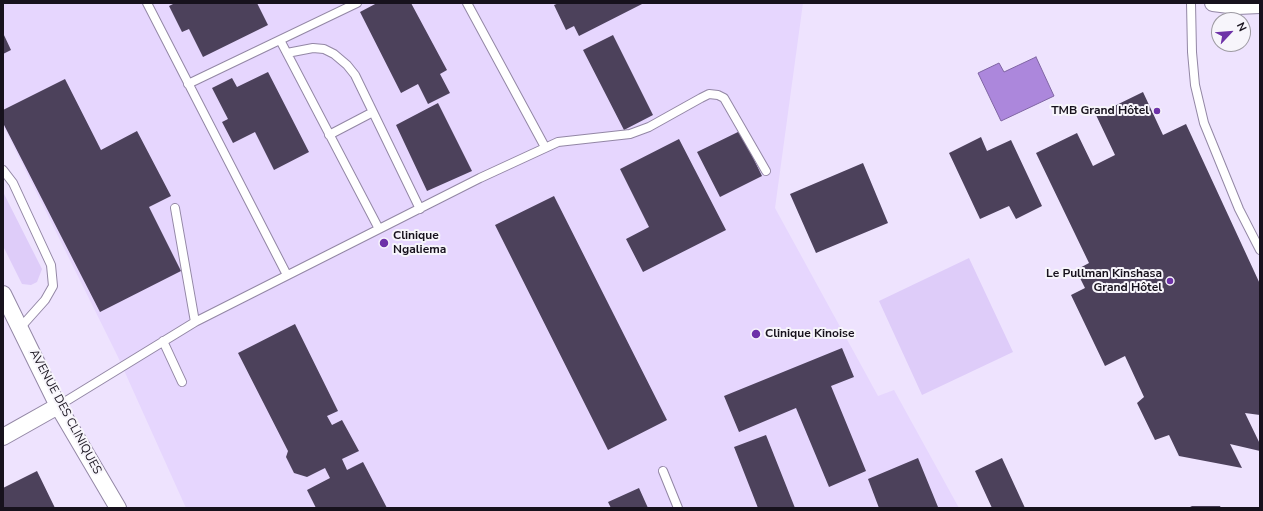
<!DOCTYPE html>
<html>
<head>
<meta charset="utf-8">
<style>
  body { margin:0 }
  #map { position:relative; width:1263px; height:511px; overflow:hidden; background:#eee3fe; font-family:"Nunito Sans",sans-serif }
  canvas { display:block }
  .frame { position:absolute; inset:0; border:4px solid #17121d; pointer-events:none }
  .north { position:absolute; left:1211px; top:12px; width:40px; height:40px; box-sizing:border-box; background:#f7f5fb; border:1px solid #9d9aa2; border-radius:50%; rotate:64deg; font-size:11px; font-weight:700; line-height:16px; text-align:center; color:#17121d }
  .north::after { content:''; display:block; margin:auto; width:14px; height:18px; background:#6e32a8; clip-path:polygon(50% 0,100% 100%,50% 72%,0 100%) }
</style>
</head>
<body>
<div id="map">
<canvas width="1263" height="511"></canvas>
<div class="frame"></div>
<div class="north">N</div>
</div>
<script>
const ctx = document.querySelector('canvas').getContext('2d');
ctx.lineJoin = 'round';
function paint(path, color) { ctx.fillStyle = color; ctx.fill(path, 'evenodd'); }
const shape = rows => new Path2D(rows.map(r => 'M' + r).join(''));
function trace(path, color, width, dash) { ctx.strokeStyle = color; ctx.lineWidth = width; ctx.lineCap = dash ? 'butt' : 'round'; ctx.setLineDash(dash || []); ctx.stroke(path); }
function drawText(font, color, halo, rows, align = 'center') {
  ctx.font = font + ' "Nunito Sans",sans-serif'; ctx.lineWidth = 4; ctx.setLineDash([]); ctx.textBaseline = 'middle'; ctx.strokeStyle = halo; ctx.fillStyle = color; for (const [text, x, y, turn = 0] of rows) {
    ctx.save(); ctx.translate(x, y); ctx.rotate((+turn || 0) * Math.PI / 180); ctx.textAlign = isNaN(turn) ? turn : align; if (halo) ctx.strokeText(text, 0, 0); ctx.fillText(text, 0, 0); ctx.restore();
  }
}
const built = shape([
  [3,3,803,3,775,208,878,396,894,390,959,508,186,508,118,357,3,125]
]);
const green = shape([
  [3,192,42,269,37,282,31,285,22,284,3,246],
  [969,258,1013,352,922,395,879,301]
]);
const water = shape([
  [1036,57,1054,96,1001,121,978,73,999,63,1004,72,1036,57]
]);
const building = shape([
  [175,3,257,3,268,25,203,57,189,29,182,32,169,6],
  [377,3,411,3,447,70,440,74,450,93,428,104,418,84,401,93,360,12],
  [559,3,644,3,579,36,574,26,566,30,554,5],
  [3,33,11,50,3,54],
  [613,35,653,115,624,130,583,50],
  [268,72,309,152,274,170,255,132,233,143,222,122,228,119,212,88,232,78,237,87],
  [65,79,101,150,137,131,171,196,149,207,181,271,100,312,3,123,3,110],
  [1143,92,1163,135,1186,124,1260,284,1260,415,1245,413,1260,444,1260,451,1230,444,1242,468,1179,456,1169,435,1155,440,1137,403,1144,397,1125,356,1105,366,1071,295,1085,288,1076,270,1089,263,1036,153,1077,133,1093,166,1115,155,1096,115],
  [438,103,472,171,427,191,396,125],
  [740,131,762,176,720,197,697,152],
  [981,137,987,151,1011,140,1042,206,1016,219,1009,206,980,219,949,153],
  [679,139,726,230,643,272,626,239,649,227,620,169],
  [863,163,888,223,816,253,790,194],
  [554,196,667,420,608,450,495,225],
  [295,324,338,411,327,416,332,425,342,420,359,451,342,459,347,470,363,462,387,508,316,508,307,490,330,478,325,468,307,477,294,473,286,457,288,451,238,353],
  [842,348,854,377,831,386,866,471,829,487,796,408,739,432,724,396],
  [766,435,795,508,758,508,734,447],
  [918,458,938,507,879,508,868,479],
  [1002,458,1025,508,992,508,975,471],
  [37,471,55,508,3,508,3,488],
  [639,488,648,508,611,508,608,502],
  [1192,506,1220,506,1221,508,1188,508]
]);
const lane = shape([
  [147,3,287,275],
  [467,3,545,147],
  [1191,3,1192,52,1195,85,1204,123,1239,209,1260,250],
  [280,40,379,229],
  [287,53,313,48,324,49,334,54,347,65,355,75,420,209],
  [188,84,357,3],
  [329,135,373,112],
  [3,170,13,183,51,265,53,286,45,300,20,328],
  [175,208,195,322],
  [163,341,182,382],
  [58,406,195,322,480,178,558,142,630,134,649,127,701,98,709,94,718,95,724,98,766,171],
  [663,471,678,508]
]);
const street = shape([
  [1213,3,1237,6,1260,5],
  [3,294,58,406,118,508],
  [3,437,58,406]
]);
const markers = [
  [1157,111,4,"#6e32a8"],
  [384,243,5,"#6e32a8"],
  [1170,281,4,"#6e32a8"],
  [756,334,5,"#6e32a8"]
];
const poiNames = [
  ["TMB Grand Hôtel",1149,111],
  ["Clinique",393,236,"left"],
  ["Ngaliema",393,250,"left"],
  ["Le Pullman Kinshasa",1162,274],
  ["Grand Hôtel",1162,288],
  ["Clinique Kinoise",765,334,"left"]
];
const streetNames = [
  ["AVENUE DES CLINIQUES",65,412,62]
];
paint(built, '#e6d6fe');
paint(green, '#deccf9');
paint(water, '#ac87dc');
trace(water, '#7f64a3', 1);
paint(building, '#4c415b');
trace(lane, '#9387a5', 10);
trace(street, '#9387a5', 18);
trace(lane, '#fff', 8);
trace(street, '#fff', 16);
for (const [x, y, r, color] of markers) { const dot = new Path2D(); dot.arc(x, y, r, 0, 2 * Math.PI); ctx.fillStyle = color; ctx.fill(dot); trace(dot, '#f7f5fb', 1.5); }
drawText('bold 12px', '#17121d', '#f7f5fb', poiNames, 'right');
drawText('12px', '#17121d', '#f7f5fb', streetNames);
</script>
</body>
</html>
